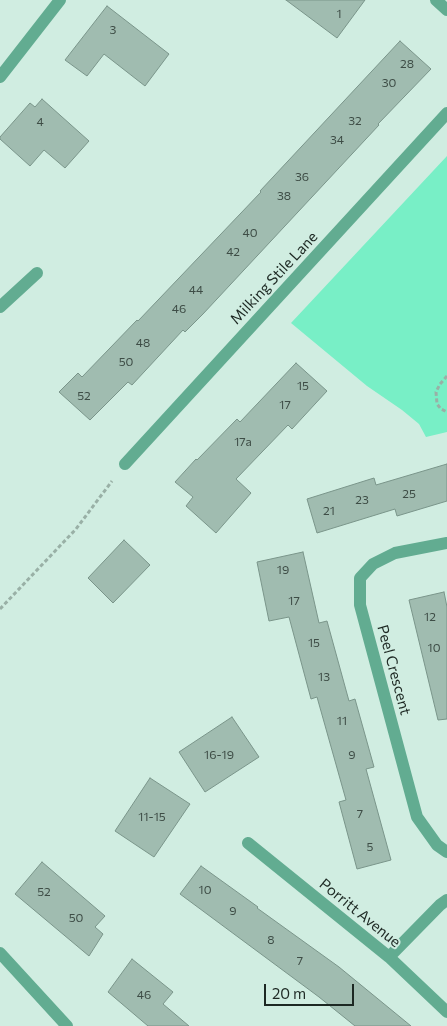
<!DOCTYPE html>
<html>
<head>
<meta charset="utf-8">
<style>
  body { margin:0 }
  #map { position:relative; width:447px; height:1026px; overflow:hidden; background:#d0ede1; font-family:Commissioner,sans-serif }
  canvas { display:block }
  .scale { position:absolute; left:264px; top:984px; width:90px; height:22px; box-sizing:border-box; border:2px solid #1d2823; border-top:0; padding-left:6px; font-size:15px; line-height:18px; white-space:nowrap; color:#1d2823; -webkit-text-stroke:4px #d0ede1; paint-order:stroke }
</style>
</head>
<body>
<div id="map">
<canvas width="447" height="1026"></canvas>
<div class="scale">20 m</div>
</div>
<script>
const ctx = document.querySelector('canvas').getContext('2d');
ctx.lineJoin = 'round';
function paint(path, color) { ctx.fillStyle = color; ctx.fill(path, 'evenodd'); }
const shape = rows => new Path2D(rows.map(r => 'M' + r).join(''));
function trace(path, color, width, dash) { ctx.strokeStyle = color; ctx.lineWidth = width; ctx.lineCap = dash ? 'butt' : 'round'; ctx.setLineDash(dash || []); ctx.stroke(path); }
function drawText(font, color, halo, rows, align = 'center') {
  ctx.font = font + ' Commissioner,sans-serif'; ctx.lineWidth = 4; ctx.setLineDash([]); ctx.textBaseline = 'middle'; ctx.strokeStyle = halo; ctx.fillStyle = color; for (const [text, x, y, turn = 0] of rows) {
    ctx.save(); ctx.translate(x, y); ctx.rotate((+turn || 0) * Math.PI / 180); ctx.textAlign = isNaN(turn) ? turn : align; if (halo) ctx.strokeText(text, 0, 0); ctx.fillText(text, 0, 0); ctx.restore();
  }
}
const green = shape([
  [447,156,447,432,426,437,419,424,402,410,367,386,291,323]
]);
const building = shape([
  [286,0,365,0,337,38,286,0],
  [107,6,169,54,145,86,104,54,87,76,65,60,107,6],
  [400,41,431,69,378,124,379,125,203,314,185,332,183,330,132,385,128,382,90,420,59,392,78,373,82,377,137,320,138,321,261,192,260,191,400,41],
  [42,99,89,141,65,168,44,150,30,166,0,139,0,137,30,103,35,107,42,99],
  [296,363,327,391,292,429,288,425,236,479,251,493,216,533,186,506,193,497,175,482,196,459,197,460,237,419,240,422,296,363],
  [447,464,447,501,397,516,395,509,317,533,307,499,374,478,376,485,447,464],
  [124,540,150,565,113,603,88,578,124,540],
  [303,552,319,623,327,621,349,701,355,699,374,767,366,769,391,860,357,869,339,802,346,800,317,697,311,699,289,617,269,621,257,562,303,552],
  [444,592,447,607,447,719,438,720,409,600,444,592],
  [232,717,259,757,205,792,179,752,232,717],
  [150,778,190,804,154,857,115,831,150,778],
  [42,862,105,916,95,927,103,934,89,956,15,894,42,862],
  [201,866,258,907,257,908,339,967,411,1026,355,1026,319,997,180,894,201,866],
  [132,959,173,992,163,1004,189,1026,148,1026,108,992,132,959]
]);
const path = shape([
  [447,376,440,384,436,392,437,404,441,409,447,412],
  [0,609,76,529,112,481]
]);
const minor = shape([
  [436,0,447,10],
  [0,77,60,0],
  [0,307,37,273],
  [125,464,447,113],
  [447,543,395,553,373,564,360,578,360,605,417,817,437,845,447,852],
  [248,843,389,957,447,1012],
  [0,953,67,1026],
  [389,957,440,905,447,900]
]);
const numberNames = [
  ["1",339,14],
  ["3",113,30],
  ["28",407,64],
  ["30",389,83],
  ["32",355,121],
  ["4",40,122],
  ["34",337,140],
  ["36",302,177],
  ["38",284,196],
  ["40",250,233],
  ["42",233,252],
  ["44",196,290],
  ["46",179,309],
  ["48",143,343],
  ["50",126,362],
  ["15",303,386],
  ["52",84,396],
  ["17",285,405],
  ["17a",243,442],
  ["25",409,494],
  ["23",362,500],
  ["21",329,511],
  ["19",283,570],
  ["17",294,601],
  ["12",430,617],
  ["15",314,643],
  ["10",434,648],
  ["13",324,677],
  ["11",342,721],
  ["16-19",219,755],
  ["9",352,755],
  ["7",360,814],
  ["11-15",152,817],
  ["5",370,847],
  ["10",205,890],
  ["52",44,892],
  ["9",233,911],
  ["50",76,918],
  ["8",271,940],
  ["7",300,961],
  ["46",144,995]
];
const streetNames = [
  ["Milking Stile Lane",274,278,-47],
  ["Peel Crescent",394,670,75],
  ["Porritt Avenue",360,913,39]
];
paint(green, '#78efc6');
paint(building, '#a0bcb0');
trace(building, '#7a958a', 1);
trace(path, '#99b0a6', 3, [4, 2.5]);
trace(minor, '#62ac91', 12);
drawText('12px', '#3e4d46', null, numberNames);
drawText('15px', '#1d2823', '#d0ede1', streetNames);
</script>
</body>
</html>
